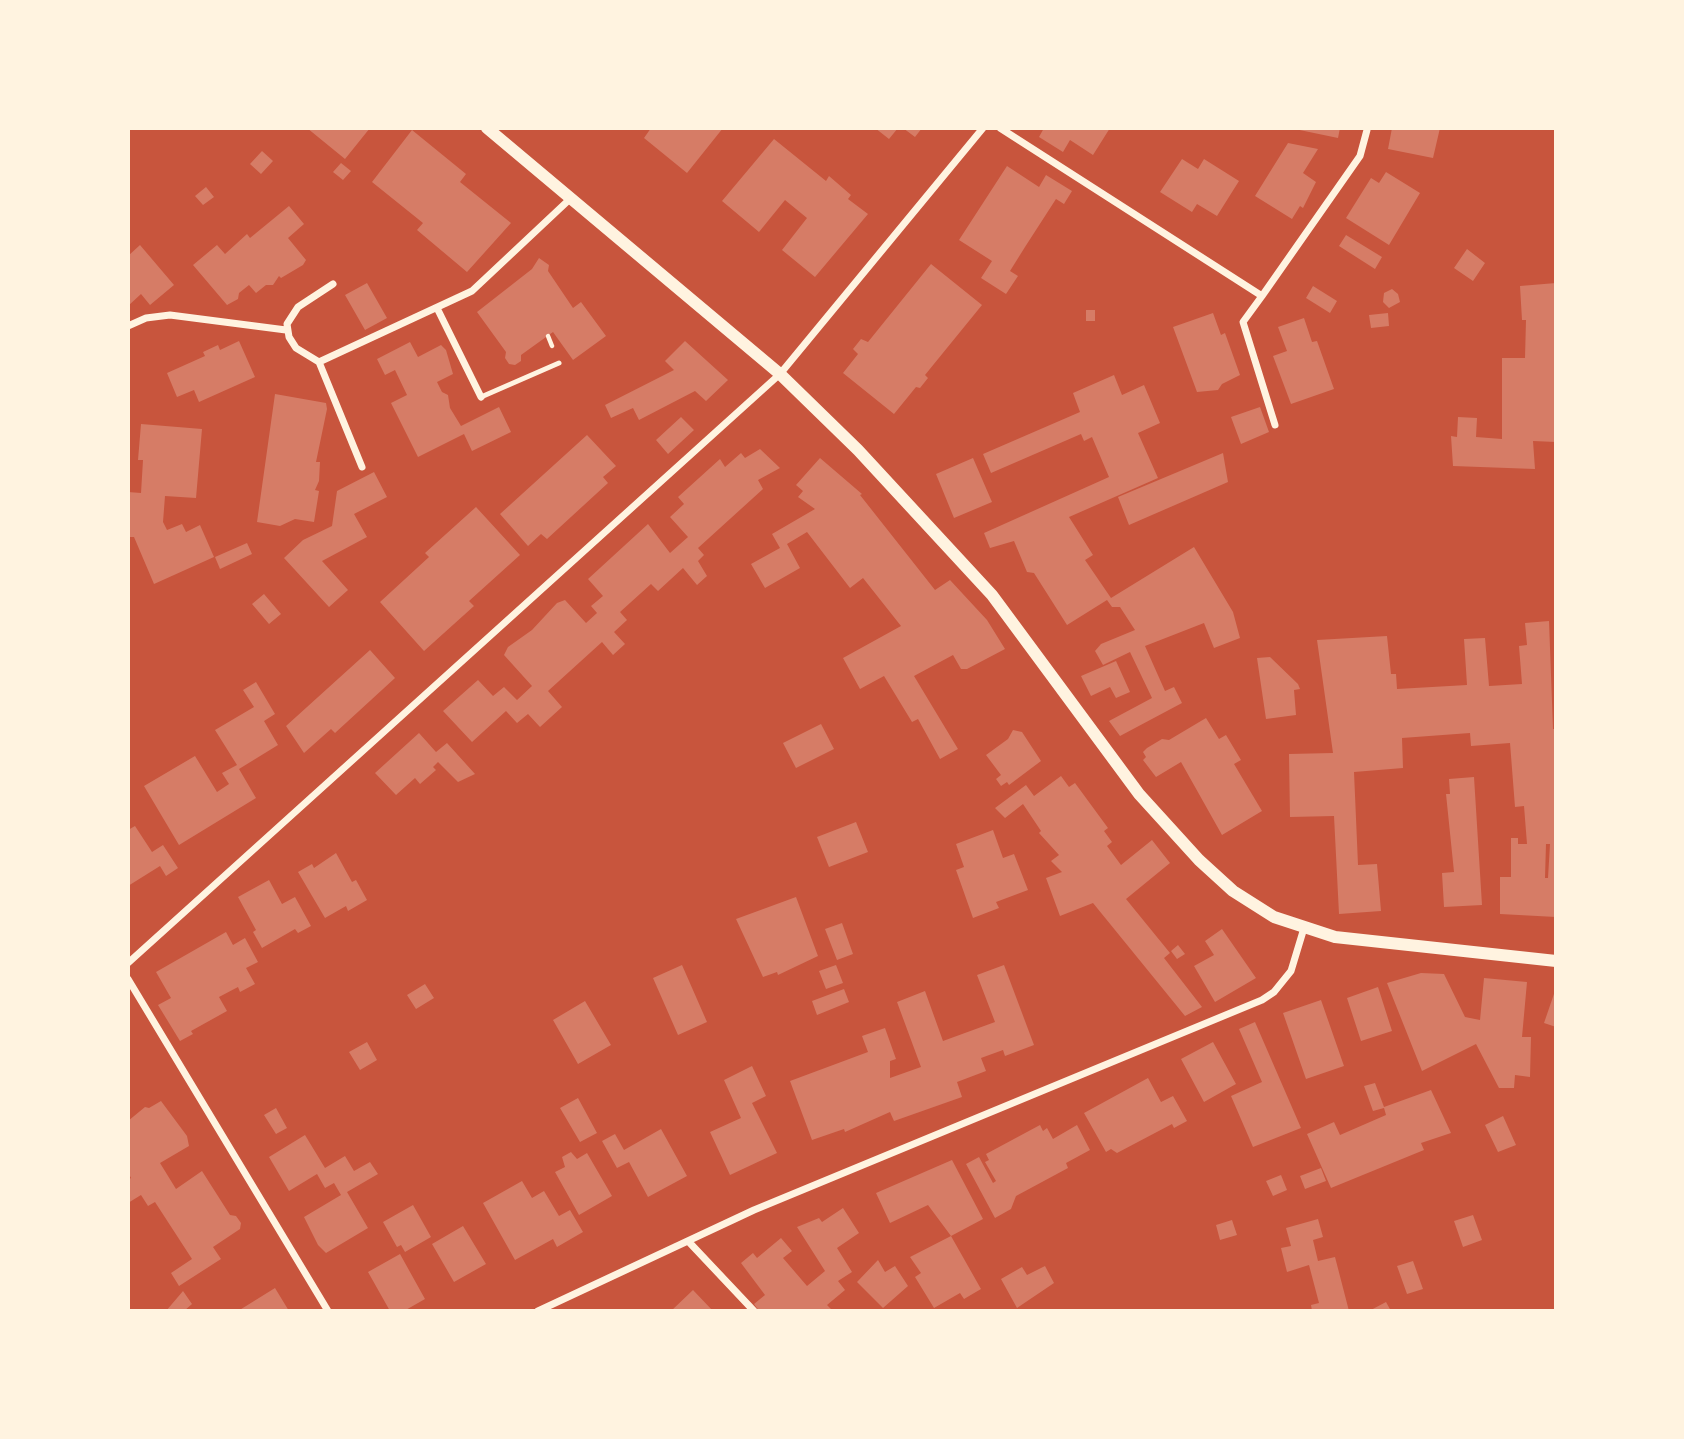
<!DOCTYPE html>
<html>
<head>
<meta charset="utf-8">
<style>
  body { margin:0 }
  #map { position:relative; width:1684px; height:1439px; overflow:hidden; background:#c8553d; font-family:Raleway,sans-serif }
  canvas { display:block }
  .frame { position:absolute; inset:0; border:130px solid #fff3e0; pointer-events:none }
</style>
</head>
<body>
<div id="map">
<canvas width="1684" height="1439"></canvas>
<div class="frame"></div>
</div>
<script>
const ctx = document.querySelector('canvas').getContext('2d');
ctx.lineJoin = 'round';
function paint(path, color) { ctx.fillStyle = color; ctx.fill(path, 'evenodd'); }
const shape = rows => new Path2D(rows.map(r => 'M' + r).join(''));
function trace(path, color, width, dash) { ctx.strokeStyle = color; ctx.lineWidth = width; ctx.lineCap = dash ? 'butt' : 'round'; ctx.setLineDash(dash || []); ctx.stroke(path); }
const building = shape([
  [307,128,370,128,345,159],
  [651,128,723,128,687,173,644,138],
  [875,128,898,128,889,139],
  [903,128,922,128,915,137],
  [1044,128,1110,128,1093,155,1070,140,1063,152,1039,137],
  [1290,128,1340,128,1338,138],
  [1392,128,1440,128,1433,158,1388,149],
  [412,130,466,174,460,182,511,223,467,272,417,230,423,223,372,182],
  [774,139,826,181,829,176,851,195,848,199,868,214,815,277,782,250,807,218,785,200,759,232,722,201],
  [1288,143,1318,149,1303,173,1316,182,1303,208,1300,206,1292,219,1255,196],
  [262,151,273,161,261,174,250,164],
  [1182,159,1198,169,1204,159,1239,181,1217,216,1197,204,1192,212,1160,192],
  [341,163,351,171,343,180,333,172],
  [1007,166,1039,187,1046,175,1072,191,1064,204,1056,199,1025,247,1010,271,1018,276,1006,294,981,278,992,261,959,240],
  [1386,172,1420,193,1389,245,1346,218,1371,178,1379,183],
  [206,187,214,197,203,205,195,196],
  [289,206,304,224,288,238,306,260,303,265,281,278,279,276,273,285,266,285,256,293,249,285,239,293,238,299,227,305,193,265,217,245,225,254,247,234,250,238],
  [1346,235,1382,257,1375,269,1339,246],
  [140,245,174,285,150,305,141,294,128,306,128,256],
  [1467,249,1485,263,1473,281,1454,268],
  [539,258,549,265,548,271,573,308,581,302,606,336,573,360,553,332,521,355,521,361,515,365,509,364,505,358,506,352,477,312,532,269],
  [931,264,982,305,925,375,928,378,920,388,916,387,894,414,843,373,858,354,853,349,861,339,868,342],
  [367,283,387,318,365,330,345,295],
  [1556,283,1556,442,1533,441,1535,469,1453,466,1451,436,1457,437,1458,417,1477,418,1476,437,1502,439,1502,358,1525,358,1526,320,1522,320,1520,286],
  [1313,286,1337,301,1330,313,1306,298],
  [1392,289,1398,294,1400,302,1389,308,1383,302,1384,293],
  [1086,310,1095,310,1095,321,1086,321],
  [1213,313,1221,335,1225,333,1240,375,1222,384,1218,390,1197,392,1173,327],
  [1388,313,1389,326,1371,328,1369,315],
  [1304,318,1312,342,1317,341,1334,389,1291,404,1273,356,1287,351,1278,327],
  [239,341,255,377,199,402,194,390,177,397,167,373,205,356,203,352,218,345,220,350],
  [685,341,728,380,706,401,695,391,639,420,633,408,611,418,605,405,674,370,665,361],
  [410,342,418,357,441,345,446,350,453,374,437,382,442,392,448,395,450,408,461,426,499,407,511,432,472,451,464,434,418,457,391,403,407,395,395,370,385,375,377,359],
  [1114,375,1122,395,1144,385,1160,423,1138,433,1158,478,1069,517,1093,555,1085,560,1111,598,1194,547,1233,612,1240,638,1214,648,1204,623,1145,646,1165,691,1174,687,1182,703,1120,736,1109,721,1152,698,1130,652,1103,665,1095,651,1101,644,1135,630,1133,627,1120,607,1112,607,1107,600,1067,625,1034,573,1027,572,1014,541,990,548,984,533,1109,477,1092,437,1084,441,1081,434,991,473,983,454,1080,412,1073,393],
  [275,394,326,403,327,409,316,462,320,462,319,481,315,490,319,491,314,522,295,519,280,526,257,522],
  [1260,407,1269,432,1241,444,1231,417],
  [681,417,694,430,668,454,656,440],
  [141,424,202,429,196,498,165,496,163,522,167,530,182,524,186,532,200,525,214,557,154,584,134,537,128,537,128,492,141,493,143,460,138,460],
  [587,435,616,466,603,477,608,483,547,539,541,534,528,546,500,514],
  [760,449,780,468,758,480,763,489,698,548,704,555,698,561,707,576,697,585,683,568,658,591,651,584,620,612,627,620,614,632,625,644,613,655,602,642,548,691,562,707,540,727,528,714,517,723,506,711,472,742,443,711,478,680,493,696,504,687,517,700,532,686,504,655,508,647,532,630,557,603,565,600,586,623,597,613,591,606,603,596,588,579,648,524,670,553,688,537,670,517,684,504,678,497,720,459,725,467,741,453,745,458],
  [1223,453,1228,482,1129,525,1118,497],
  [820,458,862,494,860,495,935,590,950,580,987,620,1005,649,967,669,961,669,953,655,914,676,958,749,940,759,918,719,912,722,884,676,860,689,843,658,901,626,863,578,850,588,807,532,787,544,800,568,765,588,751,564,780,548,772,534,815,509,798,497,803,491,796,485],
  [973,458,992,502,954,518,936,474],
  [374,472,387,497,354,514,367,537,322,561,348,590,329,607,284,558,303,540,332,526,337,491],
  [476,507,520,555,469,601,474,606,424,651,380,602,429,557,425,553],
  [247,543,252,554,220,569,215,557],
  [264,594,281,614,269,624,252,604],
  [1549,621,1553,729,1556,729,1556,917,1500,914,1500,877,1511,877,1511,838,1518,838,1518,844,1527,844,1524,806,1515,807,1510,743,1471,746,1470,733,1402,738,1403,768,1354,772,1358,865,1377,864,1381,911,1339,914,1334,816,1290,817,1289,754,1333,753,1317,640,1387,636,1391,674,1396,674,1397,689,1467,685,1464,639,1485,638,1489,686,1522,684,1519,646,1527,645,1525,623],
  [1546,844,1550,844,1548,878,1545,878],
  [370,650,395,678,335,733,331,729,304,753,286,726],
  [1270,657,1298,684,1300,689,1294,690,1296,715,1266,719,1257,658],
  [1116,661,1130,692,1116,698,1110,687,1091,696,1081,676],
  [256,682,275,714,264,721,278,745,239,769,256,798,179,845,144,786,195,756,217,792,229,784,222,773,237,765,215,730,254,707,243,690],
  [1206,718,1219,739,1226,735,1241,760,1234,764,1262,811,1222,835,1181,762,1156,777,1143,760,1146,757,1143,752,1147,748,1162,739,1169,740],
  [821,724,834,749,796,768,783,743],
  [1013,730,1022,732,1041,761,1009,785,1007,782,1001,786,996,779,1001,775,986,755,1008,739],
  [419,733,436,752,447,743,475,774,458,782,438,762,433,767,436,770,420,784,415,778,396,795,375,773],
  [1061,776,1069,787,1075,783,1108,828,1104,831,1112,842,1107,846,1121,865,1152,840,1170,863,1126,899,1170,953,1164,958,1202,1007,1185,1016,1093,903,1060,916,1046,878,1062,872,1051,861,1059,855,1039,833,1041,831,1023,804,1005,818,995,808,1026,785,1034,796],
  [1474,777,1482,905,1444,907,1442,873,1454,872,1446,794,1450,794,1449,779],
  [856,822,868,852,829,867,817,837],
  [135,826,152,852,163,845,178,868,166,876,160,866,128,886,128,830],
  [993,830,1003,858,1014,854,1028,890,996,902,999,908,973,918,956,870,964,867,956,844],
  [336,853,352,882,356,880,367,900,348,911,346,906,325,918,298,872,312,864,314,868],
  [269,880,282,904,295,897,311,926,298,933,295,929,262,948,253,932,256,930,238,897],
  [796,897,818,956,778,975,777,972,763,977,736,919],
  [842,923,853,954,837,960,825,929],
  [1222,929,1256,978,1215,1002,1194,966,1214,955,1205,941],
  [226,932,233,945,245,938,258,962,246,968,255,984,240,992,238,987,219,997,227,1011,191,1031,193,1034,180,1041,158,1005,171,998,156,972],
  [1178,945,1185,954,1177,959,1171,951],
  [682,965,707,1022,678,1035,653,978],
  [836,965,843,983,826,989,819,971],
  [1004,965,1034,1045,1005,1056,1003,1050,981,1058,986,1071,957,1082,962,1097,894,1121,890,1112,845,1132,844,1129,812,1140,790,1081,868,1052,862,1036,885,1028,896,1059,890,1061,890,1078,921,1067,897,1002,925,991,943,1041,995,1022,977,975],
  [1421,973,1444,974,1465,1017,1480,1020,1484,978,1527,982,1522,1037,1531,1037,1530,1077,1515,1075,1514,1088,1499,1088,1476,1044,1422,1071,1387,983],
  [425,984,434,998,416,1009,407,995],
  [1378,987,1392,1031,1361,1041,1347,998],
  [1556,988,1556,1027,1544,1023],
  [844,989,849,1002,817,1015,812,1001],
  [1321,1000,1344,1066,1306,1079,1283,1013],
  [585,1001,611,1045,578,1064,553,1020],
  [1255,1022,1301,1128,1253,1147,1231,1096,1262,1082,1239,1029],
  [367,1042,377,1060,360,1070,349,1052],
  [1213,1042,1236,1084,1204,1102,1181,1059],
  [752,1066,766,1096,752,1103,777,1153,730,1175,710,1132,741,1118,724,1080],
  [1148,1078,1161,1102,1173,1096,1187,1121,1174,1128,1172,1124,1117,1153,1111,1149,1106,1152,1084,1113],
  [1375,1083,1384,1107,1431,1090,1451,1133,1421,1143,1424,1150,1331,1188,1307,1134,1334,1122,1340,1135,1386,1115,1384,1108,1373,1111,1364,1086],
  [578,1098,597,1133,580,1142,560,1108],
  [161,1101,187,1136,189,1146,160,1163,176,1189,202,1171,230,1215,236,1216,241,1223,240,1229,213,1247,221,1259,179,1286,171,1273,192,1259,155,1202,148,1206,141,1195,128,1203,128,1180,131,1178,128,1172,128,1121,145,1107,149,1108],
  [276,1108,287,1128,276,1134,264,1115],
  [1503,1116,1516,1145,1498,1152,1485,1125],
  [1040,1125,1043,1131,1047,1128,1053,1139,1077,1125,1090,1150,1066,1163,1068,1168,1016,1196,1011,1209,995,1218,966,1164,979,1157,993,1183,996,1181,985,1162,989,1160,986,1154],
  [661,1129,687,1176,648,1197,629,1162,617,1168,602,1141,615,1134,624,1150],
  [305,1135,325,1168,345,1156,354,1171,370,1162,378,1174,347,1192,368,1228,326,1253,318,1245,304,1217,341,1195,334,1183,325,1188,317,1174,289,1191,269,1157],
  [571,1152,577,1159,587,1153,612,1196,579,1215,555,1172,565,1167,562,1157],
  [952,1160,983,1219,951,1236,928,1205,890,1223,876,1193],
  [1321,1168,1326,1181,1305,1189,1300,1176],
  [1281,1175,1287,1190,1273,1196,1266,1181],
  [522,1181,532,1198,544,1191,559,1216,570,1210,583,1232,557,1247,553,1239,515,1260,483,1203],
  [413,1205,431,1237,405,1252,401,1245,397,1247,383,1222],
  [843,1208,859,1233,837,1248,852,1272,838,1281,845,1290,827,1305,833,1311,759,1311,754,1304,765,1295,741,1263,753,1253,757,1258,781,1238,792,1251,783,1258,807,1286,825,1271,797,1227,819,1218,822,1222],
  [1473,1215,1482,1240,1463,1247,1454,1221],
  [1318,1219,1323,1237,1313,1240,1318,1261,1335,1257,1349,1311,1312,1311,1311,1305,1319,1303,1309,1265,1287,1272,1281,1248,1291,1246,1286,1228],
  [1232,1220,1237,1235,1220,1240,1216,1225],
  [463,1226,486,1264,454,1282,432,1244],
  [951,1236,981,1289,964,1299,960,1293,934,1308,915,1277,921,1273,910,1257],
  [400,1254,425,1299,404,1311,390,1311,368,1272],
  [878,1260,885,1272,895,1266,908,1286,883,1308,857,1282],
  [1413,1261,1423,1289,1407,1294,1397,1266],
  [1045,1266,1054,1283,1017,1308,1001,1279,1022,1267,1027,1275],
  [275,1288,289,1311,238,1311],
  [693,1290,713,1311,671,1311],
  [183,1291,192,1304,184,1311,166,1311],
  [1386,1302,1391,1311,1369,1311]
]);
const path = shape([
  [548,336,552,346]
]);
const service = shape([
  [481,397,559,363]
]);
const minor = shape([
  [1000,128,1262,296,1243,322,1275,425],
  [333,284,298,307,287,324,289,337,296,348,319,362,472,291,571,198],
  [1262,296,1360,156,1367,130],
  [437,308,481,397],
  [128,326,146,318,170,315,286,330],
  [319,362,362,467],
  [128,963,780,374,983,128],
  [128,979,328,1311],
  [688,1241,754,1311],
  [538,1311,754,1210,1262,1000,1274,992,1291,971,1304,928]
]);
const tertiary = shape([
  [487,128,780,374,858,450,992,595,1139,794,1199,860,1233,891,1274,917,1335,937,1556,961]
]);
paint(building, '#d67c66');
trace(path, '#fff3e0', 4.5);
trace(service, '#fff3e0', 5);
trace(minor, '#fff3e0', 7);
trace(tertiary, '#fff3e0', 12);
</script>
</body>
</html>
